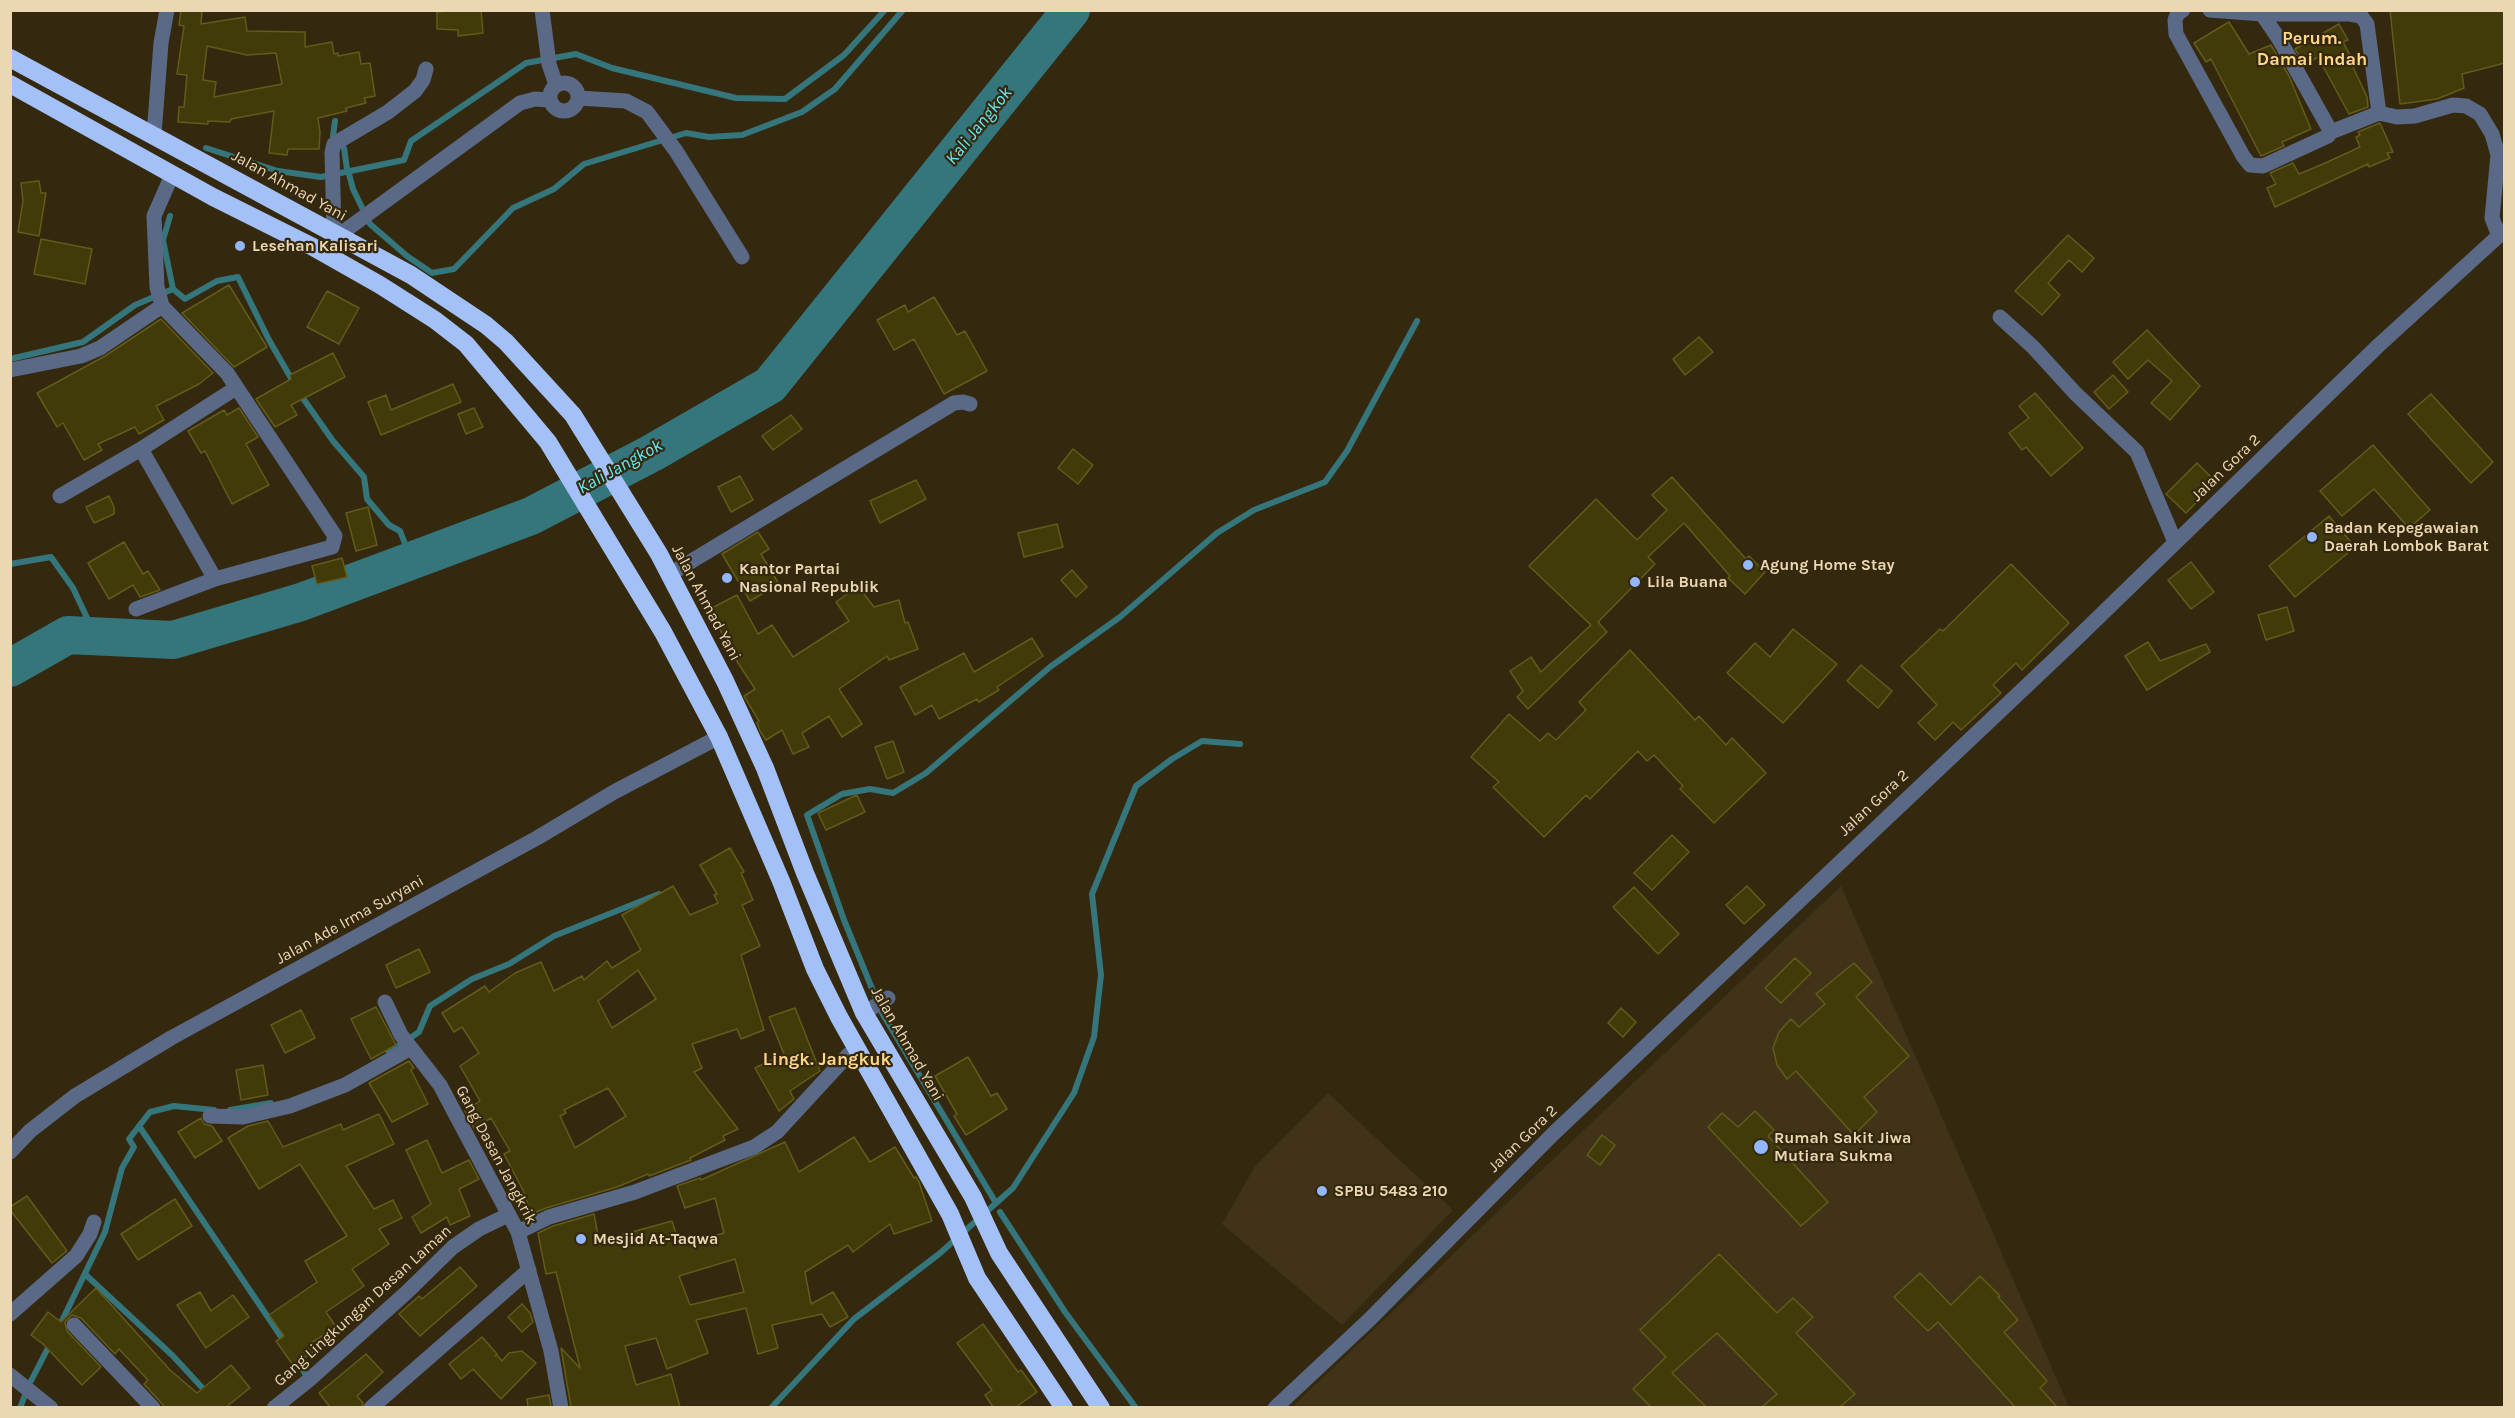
<!DOCTYPE html>
<html>
<head>
<meta charset="utf-8">
<style>
  body { margin:0 }
  #map { position:relative; width:2515px; height:1418px; overflow:hidden; background:#34280f; font-family:Karla,sans-serif }
  canvas { display:block }
  .frame { position:absolute; inset:0; border:12px solid #ebd8b3; pointer-events:none }
</style>
</head>
<body>
<div id="map">
<canvas width="2515" height="1418"></canvas>
<div class="frame"></div>
</div>
<script>
const ctx = document.querySelector('canvas').getContext('2d');
ctx.lineJoin = 'round';
function paint(path, color) { ctx.fillStyle = color; ctx.fill(path, 'evenodd'); }
const shape = rows => new Path2D(rows.map(r => 'M' + r).join(''));
function trace(path, color, width, dash) { ctx.strokeStyle = color; ctx.lineWidth = width; ctx.lineCap = dash ? 'butt' : 'round'; ctx.setLineDash(dash || []); ctx.stroke(path); }
function drawText(font, color, halo, rows, align = 'center') {
  ctx.font = font + ' Karla,sans-serif'; ctx.lineWidth = 4.5; ctx.setLineDash([]); ctx.textBaseline = 'middle'; ctx.strokeStyle = halo; ctx.fillStyle = color; for (const [text, x, y, turn = 0] of rows) {
    ctx.save(); ctx.translate(x, y); ctx.rotate((+turn || 0) * Math.PI / 180); ctx.textAlign = isNaN(turn) ? turn : align; if (halo) ctx.strokeText(text, 0, 0); ctx.fillText(text, 0, 0); ctx.restore();
  }
}
const built = shape([
  [1841,886,2069,1407,1291,1408],
  [1328,1093,1453,1210,1342,1325,1222,1224,1255,1166]
]);
const stream = shape([
  [335,121,333,136,344,148,347,169],
  [206,148,278,171,321,177,404,160,411,141,526,63,576,54,612,68,736,98,785,99,844,55,885,10],
  [349,174,353,189,370,224,407,256,432,273,454,269,513,208,554,189,584,164,686,133,709,137,742,135,802,112,835,89,903,10],
  [170,216,163,240,173,289],
  [10,359,83,342,135,305,173,289,185,299,217,281,238,277,269,340,295,385],
  [300,394,333,441,364,477,367,499,389,525,400,531,412,561],
  [10,564,51,557,73,588,96,637],
  [389,1052,419,1032,430,1006,472,979,509,964,554,936,659,894],
  [230,1110,271,1103],
  [139,1126,286,1344],
  [996,1203,882,1013,844,920,807,815,842,794,870,789,893,793,926,773,1050,667,1120,617,1217,533,1254,510,1325,482,1347,451,1417,321],
  [1000,1212,1065,1312,1136,1408],
  [86,1275,173,1356,208,1394],
  [59,1327,105,1232,122,1168,134,1147,129,1139,150,1112,174,1106,214,1110],
  [293,1355,309,1380],
  [31,1381,50,1344],
  [20,1408,25,1395],
  [771,1408,854,1319,939,1254,1013,1188,1074,1093,1094,1037,1101,975,1092,894,1136,786,1172,759,1202,741,1240,744]
]);
const river = shape([
  [10,668,68,635,173,640,301,602,531,516,652,453,770,385,1071,10]
]);
const building = shape([
  [181,10,202,10,201,24,245,17,247,31,305,32,305,47,332,42,334,54,338,53,338,56,359,52,361,64,370,63,375,96,364,98,366,103,346,108,347,111,318,118,320,132,319,149,288,149,287,155,269,153,274,111,231,119,230,122,208,121,208,124,178,122,179,107,184,107,187,75,177,74,184,26,179,25,181,10],
  [207,46,247,55,276,53,282,84,214,97,216,82,203,80,207,46],
  [456,10,481,10,483,33,458,36,458,30,437,29,437,12,456,10],
  [2390,10,2505,10,2505,63,2462,74,2464,88,2437,99,2400,104,2390,10],
  [2229,22,2249,54,2271,45,2289,76,2311,129,2282,142,2284,146,2261,156,2211,59,2206,62,2194,43,2229,22],
  [2339,24,2348,40,2343,42,2356,66,2353,67,2367,97,2368,107,2349,114,2318,57,2305,65,2295,49,2339,24],
  [2380,123,2393,152,2387,153,2390,158,2369,167,2368,164,2275,207,2267,188,2276,184,2270,173,2293,163,2299,174,2323,164,2360,147,2356,137,2360,135,2358,132,2380,123],
  [39,181,41,193,46,193,39,236,18,232,23,201,21,183,39,181],
  [2068,235,2094,258,2082,272,2069,260,2048,283,2060,295,2042,315,2015,291,2068,235],
  [41,239,92,249,85,284,34,274,41,239],
  [229,285,267,347,234,367,182,313,229,285],
  [327,291,359,308,339,344,307,327,327,291],
  [934,297,957,335,965,331,987,371,944,394,914,339,894,350,877,320,905,305,908,312,934,297],
  [161,319,213,373,199,384,156,406,164,420,139,434,135,427,98,444,102,450,84,460,63,423,57,427,37,393,105,356,161,319],
  [2147,330,2200,386,2170,420,2151,403,2172,381,2148,360,2128,379,2113,362,2147,330],
  [1699,337,1713,352,1685,375,1673,359,1699,337],
  [333,353,345,377,291,405,297,415,275,427,256,399,291,379,290,375,333,353],
  [2113,375,2128,392,2109,409,2094,392,2113,375],
  [453,384,461,402,381,435,368,402,386,395,391,410,453,384],
  [2035,393,2083,448,2051,476,2026,447,2022,450,2009,433,2029,418,2019,406,2035,393],
  [2431,394,2493,462,2471,483,2408,414,2431,394],
  [239,408,258,437,246,444,269,485,232,504,205,451,201,453,188,431,224,410,227,415,239,408],
  [474,408,483,427,466,434,458,414,474,408],
  [791,415,802,429,773,450,762,436,791,415],
  [2373,445,2430,510,2409,528,2374,489,2342,516,2320,491,2373,445],
  [1073,449,1093,465,1078,484,1058,468,1073,449],
  [2197,463,2216,482,2186,513,2166,494,2197,463],
  [740,476,753,500,731,512,718,487,740,476],
  [1672,477,1746,559,1749,556,1765,572,1745,594,1728,578,1730,576,1684,523,1648,557,1655,564,1598,622,1607,632,1528,709,1517,697,1523,691,1510,671,1531,657,1541,672,1591,625,1529,566,1596,499,1637,540,1667,510,1652,495,1672,477],
  [916,480,926,499,880,523,870,501,916,480],
  [109,496,114,507,114,514,94,523,86,507,109,496],
  [368,507,377,545,356,551,346,513,368,507],
  [2329,516,2355,547,2295,597,2269,566,2329,516],
  [1057,524,1063,547,1024,557,1018,533,1057,524],
  [758,532,769,549,761,554,779,584,750,601,722,554,758,532],
  [124,542,143,574,148,571,160,590,140,597,133,585,109,599,88,563,124,542],
  [342,558,347,577,317,584,312,566,342,558],
  [2191,562,2214,592,2191,609,2168,580,2191,562],
  [2011,564,2069,623,2022,670,2016,663,1993,685,2001,693,1961,730,1953,722,1935,740,1918,723,1937,705,1901,666,1940,629,1943,631,2011,564],
  [1072,570,1087,587,1076,597,1061,580,1072,570],
  [858,586,874,607,899,600,905,623,908,622,918,649,889,660,887,656,839,689,862,724,842,737,829,716,802,733,809,747,793,754,782,730,766,740,760,731,757,723,759,721,744,696,755,689,731,652,710,609,737,595,758,634,772,625,793,657,849,621,836,602,858,586],
  [2287,607,2294,631,2266,640,2258,615,2287,607],
  [1793,629,1837,664,1783,723,1727,673,1755,643,1770,657,1793,629],
  [1032,638,1043,656,997,687,999,690,979,702,977,699,939,719,932,705,915,715,900,687,964,653,974,672,1032,638],
  [2148,642,2160,661,2206,644,2210,652,2147,690,2125,656,2148,642],
  [1630,650,1695,720,1699,716,1726,745,1732,738,1766,773,1714,823,1680,789,1683,786,1654,755,1647,761,1638,751,1590,799,1586,795,1544,837,1493,787,1499,782,1471,757,1509,714,1540,741,1548,733,1556,740,1586,710,1579,702,1630,650],
  [1861,665,1892,691,1878,708,1847,681,1861,665],
  [893,741,904,772,887,779,875,747,893,741],
  [857,795,865,812,826,830,818,813,857,795],
  [1672,835,1689,852,1652,890,1634,873,1672,835],
  [730,848,744,872,741,873,753,900,742,905,760,946,741,955,764,1030,741,1039,737,1029,692,1044,702,1068,694,1072,738,1129,723,1136,725,1140,690,1158,691,1160,649,1176,648,1174,617,1187,546,1208,534,1213,534,1211,530,1212,525,1194,504,1154,510,1151,491,1118,474,1128,465,1111,480,1101,460,1066,479,1053,462,1027,454,1032,442,1013,485,986,489,992,515,973,541,962,554,991,582,976,584,980,607,961,612,968,641,950,622,915,673,886,690,915,718,903,714,895,717,894,700,865,730,848],
  [638,970,656,999,612,1028,598,1001,638,970],
  [608,1088,626,1116,575,1148,560,1116,566,1113,564,1110,608,1088],
  [1747,886,1765,905,1744,924,1726,905,1747,886],
  [1634,887,1679,934,1658,954,1613,907,1634,887],
  [419,949,430,972,396,988,386,965,419,949],
  [1795,958,1811,973,1781,1003,1765,988,1795,958],
  [1854,963,1872,982,1856,997,1909,1056,1864,1097,1877,1112,1854,1135,1796,1071,1787,1079,1777,1065,1773,1048,1779,1032,1791,1019,1799,1027,1825,1004,1816,994,1854,963],
  [376,1007,396,1045,371,1059,351,1019,376,1007],
  [795,1008,820,1071,790,1091,794,1099,779,1111,755,1068,784,1054,769,1017,795,1008],
  [1621,1008,1636,1022,1623,1037,1608,1023,1621,1008],
  [301,1010,315,1038,285,1053,271,1025,301,1010],
  [968,1057,991,1096,997,1093,1007,1109,966,1135,954,1116,957,1114,935,1076,968,1057],
  [409,1061,414,1068,411,1070,428,1104,392,1122,369,1083,409,1061],
  [263,1065,268,1095,241,1100,236,1070,263,1065],
  [1755,1111,1774,1130,1768,1136,1828,1202,1801,1226,1708,1127,1722,1113,1738,1127,1755,1111],
  [379,1114,394,1144,346,1166,374,1209,393,1200,402,1218,379,1229,389,1244,352,1269,364,1286,326,1312,336,1327,311,1343,316,1350,293,1365,276,1341,284,1336,269,1315,317,1282,305,1261,347,1236,300,1164,259,1189,228,1138,248,1126,268,1121,283,1147,341,1124,343,1130,379,1114],
  [201,1118,204,1124,212,1126,222,1141,195,1158,178,1132,201,1118],
  [1602,1135,1615,1145,1600,1165,1587,1155,1602,1135],
  [854,1137,870,1162,895,1147,914,1178,916,1177,919,1182,932,1221,894,1234,890,1224,853,1252,848,1245,805,1272,811,1304,833,1292,848,1317,830,1327,822,1314,772,1325,778,1348,758,1354,746,1308,696,1320,708,1353,667,1369,656,1338,625,1346,636,1385,671,1374,680,1407,571,1407,561,1348,580,1368,556,1272,546,1274,538,1233,553,1226,594,1214,599,1241,672,1221,680,1246,724,1233,715,1198,685,1208,677,1186,700,1178,701,1180,785,1142,799,1172,854,1137],
  [735,1259,744,1292,690,1305,679,1276,735,1259],
  [427,1140,442,1173,469,1160,479,1179,459,1189,470,1216,450,1225,447,1217,421,1233,412,1217,431,1204,406,1150,427,1140],
  [27,1196,67,1251,52,1263,10,1210,10,1207,27,1196],
  [175,1199,192,1226,138,1260,121,1234,175,1199],
  [1719,1254,1777,1313,1793,1298,1813,1317,1796,1333,1855,1394,1840,1407,1762,1407,1777,1394,1717,1333,1672,1373,1706,1407,1651,1407,1633,1389,1666,1357,1640,1330,1719,1254],
  [460,1267,477,1286,420,1336,399,1314,419,1296,422,1299,460,1267],
  [1920,1273,1951,1305,1980,1276,2000,1296,1998,1297,2018,1320,2004,1332,2047,1381,2040,1388,2057,1407,2015,1407,1938,1322,1928,1331,1894,1297,1920,1273],
  [96,1288,170,1370,197,1393,231,1365,250,1388,226,1407,165,1407,144,1384,148,1380,119,1349,115,1354,81,1318,72,1315,65,1322,67,1331,101,1367,82,1385,43,1344,31,1335,48,1312,61,1322,96,1288],
  [200,1292,211,1311,233,1295,249,1317,206,1348,177,1305,200,1292],
  [522,1304,530,1313,533,1322,522,1332,508,1317,522,1304],
  [983,1324,1018,1372,1021,1370,1037,1392,1016,1407,993,1407,985,1395,992,1390,957,1343,983,1324],
  [482,1337,497,1354,495,1356,497,1355,502,1361,509,1353,522,1351,536,1363,501,1399,473,1369,461,1379,449,1364,482,1337],
  [366,1354,383,1372,357,1396,363,1403,362,1407,330,1407,319,1393,366,1354],
  [549,1395,551,1407,528,1407,527,1399,549,1395]
]);
const minor = shape([
  [542,10,549,64,556,85],
  [2183,10,2178,13,2175,20,2176,34,2243,156,2250,165,2263,166,2328,136,2331,132,2379,113],
  [2210,10,2262,14,2350,14,2361,16,2367,24,2379,113],
  [2262,14,2279,39,2331,132],
  '550 97a14 14 0 1 1 28 0a14 14 0 1 1-28 0Z',
  [579,98,626,101,647,112,676,151,742,257],
  [2379,113,2397,117,2415,116,2453,105,2466,106,2480,114,2492,134,2498,155,2492,218,2499,236],
  [154,135,161,43,167,10],
  [334,232,332,152,334,144,388,112,415,91,423,80,426,69],
  [339,235,520,103,535,99,550,100],
  [162,306,157,287,154,216,172,175],
  [2000,317,2033,347,2075,393,2137,452,2175,542],
  [10,370,81,356,100,348,162,306,227,373,335,536,332,547,215,579,136,609],
  [60,496,141,449],
  [670,574,954,403,963,402,970,404],
  [215,579,141,449,236,388],
  [385,1002,401,1035,440,1085,518,1232,551,1351,561,1408],
  [864,1013,888,998],
  [210,1116,243,1117,290,1106,345,1085,411,1048],
  [10,1152,30,1131,75,1096,171,1038,537,838,614,792,719,737],
  [518,1232,549,1217,635,1192,754,1147,777,1132,848,1055,857,1049],
  [10,1314,76,1256,90,1234,94,1222],
  [74,1325,153,1408],
  [10,1375,51,1408],
  [274,1408,309,1380,407,1292,453,1247,479,1229,508,1215],
  [371,1408,529,1270],
  [1275,1408,1369,1320,1553,1134,2074,641,2379,345,2504,231]
]);
const highway = shape([
  [10,58,411,275,486,325,506,342,573,415,659,554,725,681,765,768,805,873,864,1013,973,1197,999,1253,1101,1408],
  [10,84,213,197,313,247,380,285,435,320,466,344,548,442,663,632,719,737,781,881,815,969,839,1017,950,1214,977,1278,1064,1408]
]);
const markers = [
  [240,246,6,"#92b7fd"],
  [2312,537,6,"#92b7fd"],
  [1748,565,6,"#92b7fd"],
  [727,578,6,"#92b7fd"],
  [1635,582,6,"#92b7fd"],
  [1761,1147,8,"#92b7fd"],
  [1322,1191,6,"#92b7fd"],
  [581,1239,6,"#92b7fd"]
];
const streetNames = [
  ["Jalan Ahmad Yani",289,186,29],
  ["Jalan Gora 2",2226,468,-44],
  ["Jalan Ahmad Yani",706,603,62],
  ["Jalan Gora 2",1874,803,-43],
  ["Jalan Ade Irma Suryani",350,920,-29],
  ["Jalan Ahmad Yani",907,1044,60],
  ["Jalan Gora 2",1523,1139,-44],
  ["Gang Dasan Jangkrik",496,1155,62],
  ["Gang Lingkungan Dasan Laman",363,1306,-42]
];
const poiNames = [
  ["Lesehan Kalisari",252,246],
  ["Badan Kepegawaian",2324,528],
  ["Daerah Lombok Barat",2324,546],
  ["Agung Home Stay",1760,565],
  ["Kantor Partai",739,569],
  ["Nasional Republik",739,587],
  ["Lila Buana",1647,582],
  ["Rumah Sakit Jiwa",1774,1138],
  ["Mutiara Sukma",1774,1156],
  ["SPBU 5483 210",1334,1191],
  ["Mesjid At-Taqwa",593,1239]
];
const neighbourhoodNames = [
  ["Perum.",2312,39],
  ["Damai Indah",2312,60],
  ["Lingk. Jangkuk",827,1060]
];
const waterNames = [
  ["Kali Jangkok",979,126,-51],
  ["Kali Jangkok",620,467,-29]
];
paint(built, '#413317');
trace(stream, '#34767b', 6);
trace(river, '#34767b', 38);
paint(building, '#413b09');
trace(building, '#635b1a', 1.5);
trace(minor, '#5a6985', 15);
trace(highway, '#a3c1f7', 18);
for (const [x, y, r, color] of markers) { const dot = new Path2D(); dot.arc(x, y, r, 0, 2 * Math.PI); ctx.fillStyle = color; ctx.fill(dot); trace(dot, '#34280f', 2); }
drawText('16px', '#ebd8b3', '#34280f', streetNames);
drawText('bold 16px', '#ebd8b3', '#34280f', poiNames, 'left');
drawText('bold 18px', '#ffd68a', '#34280f', neighbourhoodNames);
drawText('italic 18px', '#60e9f4', '#34280f', waterNames);
</script>
</body>
</html>
